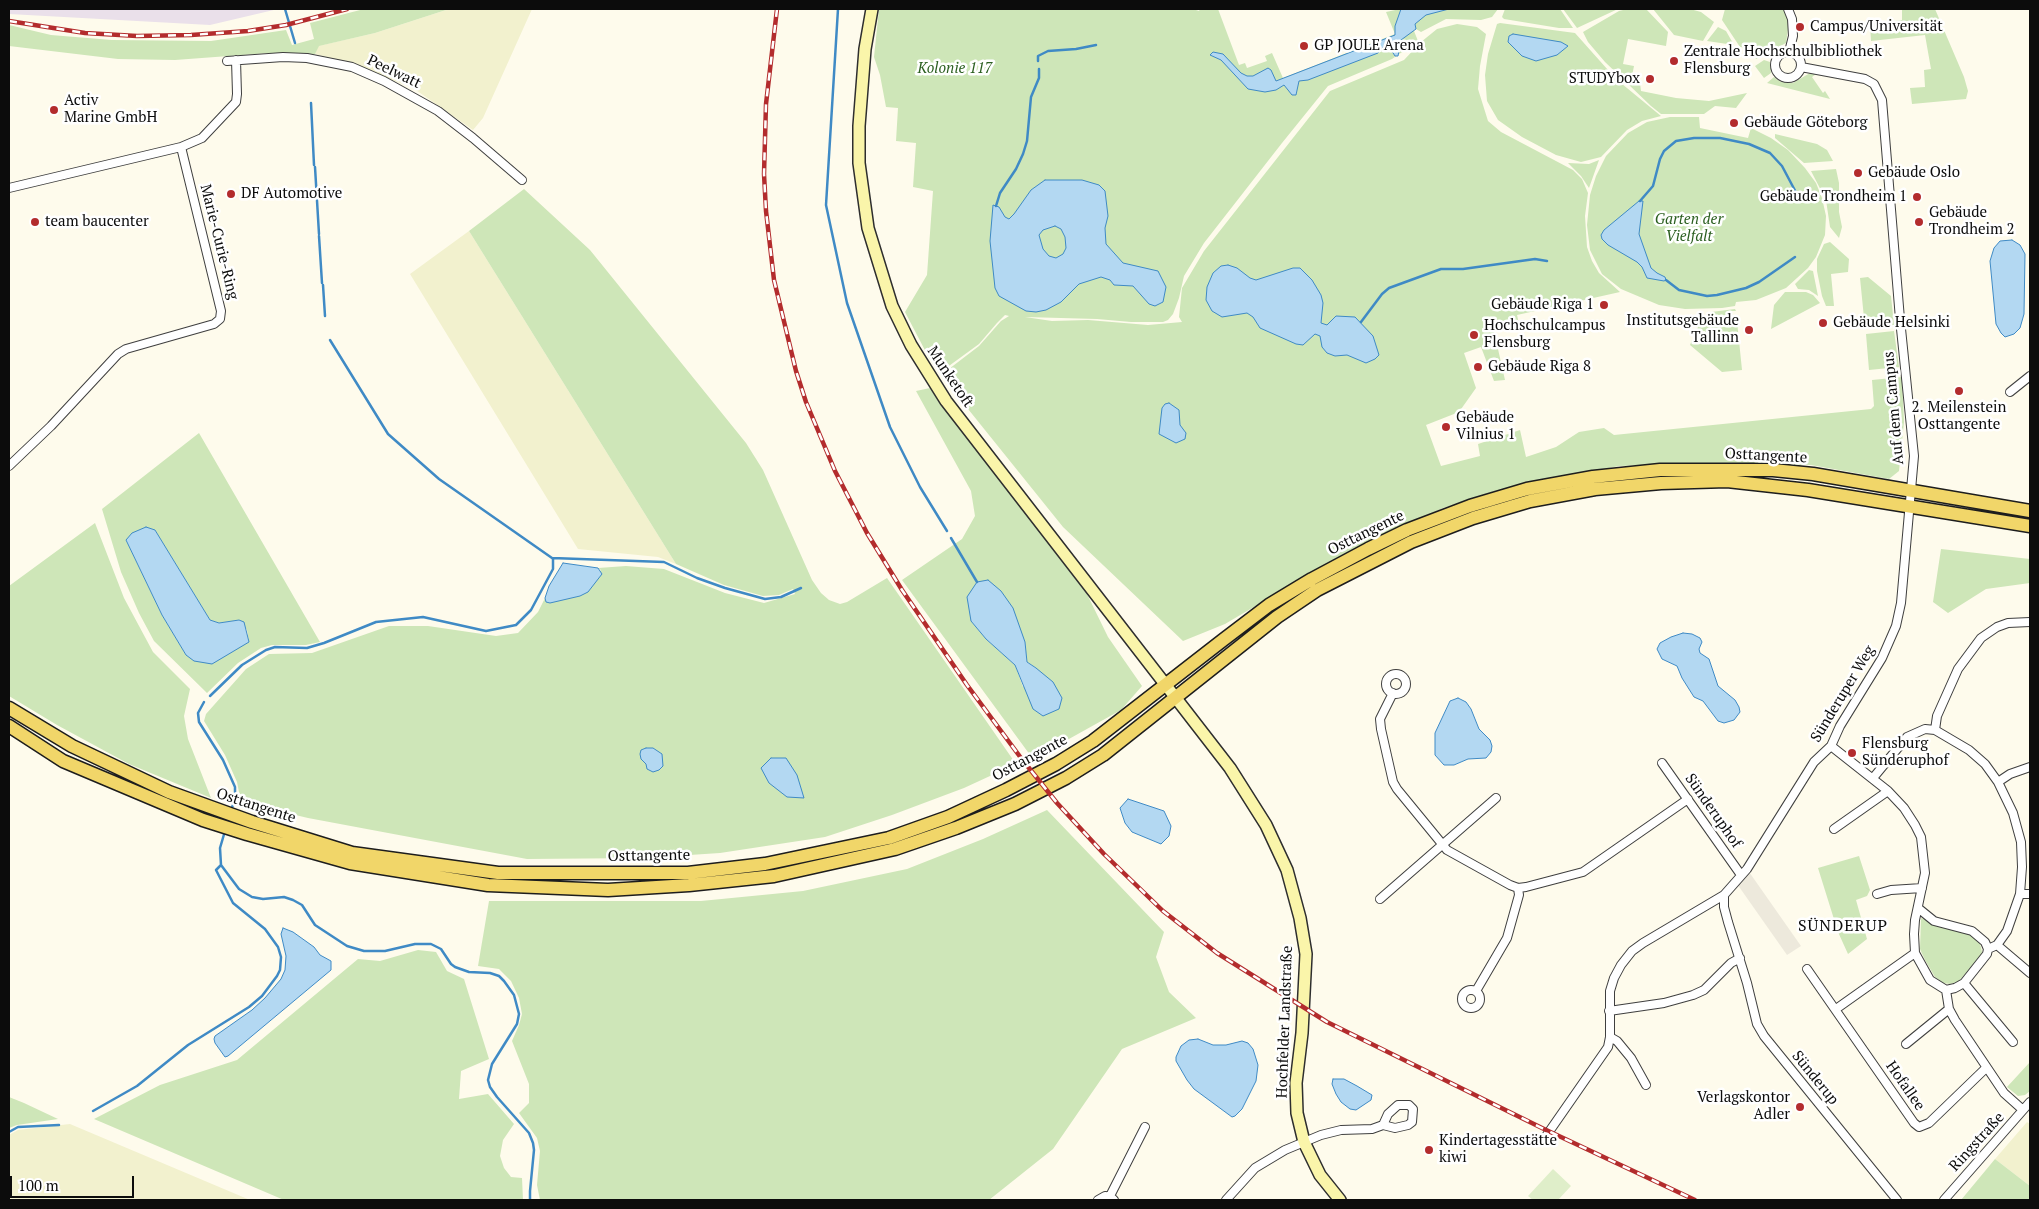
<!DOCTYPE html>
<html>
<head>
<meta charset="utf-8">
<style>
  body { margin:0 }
  #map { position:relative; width:2039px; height:1209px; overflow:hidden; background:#fefbec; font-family:"PT Serif",serif }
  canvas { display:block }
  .frame { position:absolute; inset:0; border:10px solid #0c0c0c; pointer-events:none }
  .scale { position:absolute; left:10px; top:1176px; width:124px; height:22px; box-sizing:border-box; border:2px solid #0c0c0c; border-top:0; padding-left:6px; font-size:15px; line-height:18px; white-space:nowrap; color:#0c0c0c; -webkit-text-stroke:4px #fff; paint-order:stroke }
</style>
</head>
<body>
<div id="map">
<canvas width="2039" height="1209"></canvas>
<div class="frame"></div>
<div class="scale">100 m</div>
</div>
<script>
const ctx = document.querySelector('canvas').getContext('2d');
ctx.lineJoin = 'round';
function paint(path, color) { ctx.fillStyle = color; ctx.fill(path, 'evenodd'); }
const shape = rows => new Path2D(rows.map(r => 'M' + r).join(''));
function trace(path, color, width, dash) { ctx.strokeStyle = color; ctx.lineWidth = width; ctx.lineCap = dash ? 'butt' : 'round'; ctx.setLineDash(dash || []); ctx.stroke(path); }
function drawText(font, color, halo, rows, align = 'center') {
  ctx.font = font + ' "PT Serif",serif'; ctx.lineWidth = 5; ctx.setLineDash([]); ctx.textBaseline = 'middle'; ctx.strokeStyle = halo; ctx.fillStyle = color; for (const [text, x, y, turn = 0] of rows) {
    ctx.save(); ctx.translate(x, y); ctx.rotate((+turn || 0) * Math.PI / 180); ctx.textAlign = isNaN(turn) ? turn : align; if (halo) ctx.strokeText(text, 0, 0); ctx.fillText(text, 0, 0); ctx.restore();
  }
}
const industrial = shape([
  [9,9,278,9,210,25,9,14]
]);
const farmland = shape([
  [449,9,532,9,483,118,473,130,413,88,343,61,315,54,318,46,375,33],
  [469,231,676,564,658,557,578,549,410,274],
  [2027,1122,2030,1124,2030,1186,1995,1159],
  [70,1124,250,1200,9,1200,9,1135,18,1130]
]);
const green = shape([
  [364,9,449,9,375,33,319,46,315,54,269,53,175,60,118,59,9,46,9,25,51,35,112,40,211,41,286,30,292,45,314,39,310,23],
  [879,9,1193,9,1199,11,1200,9,1218,9,1239,65,1245,63,1247,68,1267,61,1265,56,1272,53,1283,78,1395,34,1386,12,1400,9,1414,31,1418,41,1392,59,1328,86,1282,143,1204,243,1184,276,1179,298,1173,314,1168,320,1163,322,1131,322,1097,319,1025,317,1052,321,1088,320,1148,325,1182,322,1179,317,1182,288,1204,251,1330,91,1404,60,1421,42,1437,29,1457,24,1477,27,1486,34,1480,66,1478,89,1488,121,1501,132,1573,170,1582,179,1588,193,1585,216,1587,247,1592,261,1599,273,1620,292,1517,315,1520,328,1508,330,1505,323,1493,327,1505,380,1494,381,1481,347,1464,353,1476,388,1459,412,1426,425,1441,466,1480,456,1478,444,1520,430,1526,457,1556,447,1579,432,1604,428,1614,435,1871,409,1874,406,1872,380,1902,377,1904,422,1899,471,1889,479,1811,465,1724,463,1619,466,1495,491,1443,508,1335,559,1225,624,1183,641,1063,527,960,399,945,375,945,372,979,346,1001,321,1009,316,1005,315,997,323,979,344,942,371,929,358,905,312,927,275,933,191,913,187,916,143,896,141,898,108,886,107,880,75,874,57],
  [1403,9,1498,9,1492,17,1481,20,1446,19,1421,32,1416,29],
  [1505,9,1560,9,1573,28,1559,28,1504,19,1502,17],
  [1563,9,1618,9,1577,28],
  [1627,9,1646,9,1668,32,1666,46,1628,39,1623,64,1634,66,1631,81,1640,83,1641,91,1676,98,1709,101,1747,93,1736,108,1715,106,1704,114,1661,114,1651,106,1605,62,1588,42,1583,32,1619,11],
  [1653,9,1690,9,1701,12,1714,22,1703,41,1674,35],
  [1725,9,1785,9,1789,22,1786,43,1756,59,1750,48,1740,47,1722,20],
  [1902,9,1935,9,1964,77,1968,91,1966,99,1912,104,1910,88,1925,87,1924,70,1931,69,1925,35,1871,41,1870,24,1902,20],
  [1500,23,1575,33,1616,79,1661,116,1642,121,1627,130,1601,157,1581,162,1556,155,1522,137,1498,120,1487,101,1485,75,1488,54,1497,24],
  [1718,27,1726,31,1734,45,1707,41],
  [1764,60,1770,62,1771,73,1764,78,1755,66],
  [1810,73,1816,74,1812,77,1823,93,1825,91,1830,99,1767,83,1774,77,1781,82,1793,83],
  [1670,117,1699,117,1700,128,1748,138,1751,128,1771,138,1788,150,1805,168,1816,183,1822,198,1826,216,1825,235,1816,257,1808,268,1786,288,1756,300,1736,302,1735,306,1722,308,1685,309,1659,305,1621,289,1602,274,1590,250,1587,225,1590,195,1596,176,1606,156,1628,133,1647,122],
  [1775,134,1817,144,1827,150,1833,161,1804,163,1775,138],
  [1599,160,1589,188,1581,176,1568,163,1589,164],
  [1836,169,1839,183,1839,212,1842,227,1839,238,1830,227,1826,200,1811,171],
  [524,189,590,250,746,443,763,470,812,580,821,593,829,600,840,604,847,602,887,578,1016,764,964,788,892,815,825,837,720,853,644,858,527,859,308,818,241,802,237,782,225,755,204,721,206,714,246,669,269,654,312,653,389,626,428,626,496,636,518,633,538,612,545,598,546,602,580,596,601,570,598,568,626,566,664,569,725,593,764,603,795,594,793,589,779,595,763,596,724,585,676,564,469,231],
  [1830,242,1849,259,1848,272,1831,274,1834,306,1826,306,1822,296,1817,271,1817,259,1824,244],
  [1809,270,1813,271,1818,296,1809,290,1798,289,1795,284],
  [1868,277,1891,296,1894,325,1865,328,1860,278],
  [1785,292,1806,292,1813,295,1820,303,1771,329,1774,305],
  [1735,309,1736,311,1732,311,1733,321,1737,321,1742,370,1722,372,1690,345,1692,340,1701,339,1705,335,1705,331,1697,331,1701,315,1711,315,1711,312],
  [1894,331,1899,367,1869,370,1866,334],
  [930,388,1087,594,1108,637,1142,686,1121,710,1033,759,902,580,962,539,975,516,971,491,916,391],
  [971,621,1025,642,1027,662,1036,668,1023,687,1015,665,986,639],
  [199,433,320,642,306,645,272,645,261,648,238,663,207,693,154,641,139,613,121,572,102,509],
  [155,530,210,620,219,623,240,620,247,630,249,642,186,655,162,615,126,540],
  [95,523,124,598,153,652,190,689,184,716,188,739,211,798,129,764,57,725,9,696,9,586],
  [1941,549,2030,559,2030,583,1986,589,1948,613,1933,602],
  [1047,810,1164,932,1156,957,1169,992,1196,1018,1122,1049,1053,1149,989,1200,540,1200,537,1185,540,1151,537,1138,519,1113,529,1103,529,1084,512,1041,519,1025,522,1014,519,998,511,981,499,969,478,966,489,901,701,901,803,891,907,869,983,839],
  [1859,856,1870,890,1867,896,1856,900,1867,939,1848,954,1838,932,1818,868],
  [1921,918,1972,935,1980,943,1982,952,1980,957,1958,982,1950,984,1943,983,1935,977,1925,960,1920,949],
  [418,950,436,952,447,971,464,979,489,1059,461,1071,459,1099,488,1094,514,1124,503,1140,500,1156,504,1168,511,1177,522,1178,523,1200,284,1200,94,1119,160,1085,237,1060,358,959,380,961],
  [2030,1062,2030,1091,2025,1095,2018,1096,2007,1087],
  [9,1097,24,1103,58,1119,17,1125,9,1128],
  [1995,1159,2030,1186,2030,1200,1961,1200]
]);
const pitch = shape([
  [1553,1169,1571,1186,1558,1200,1533,1200,1528,1196]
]);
const plaza = shape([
  [1747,869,1801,946,1787,955,1735,881]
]);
const water = shape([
  [1401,9,1449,9,1426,15,1415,24,1416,29,1401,40,1398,56,1395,56,1388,45,1384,46,1378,53,1308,80,1299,81,1296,95,1292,95,1284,85,1276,90,1265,92,1248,89,1221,60,1210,55,1213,52,1223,54,1241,73,1247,76,1253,76,1268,68,1271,70,1276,81,1395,35,1395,26,1401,9],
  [1513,34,1561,42,1568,46,1557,55,1536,61,1522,56,1508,42,1509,36,1513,34],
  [1045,180,1082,180,1099,185,1105,191,1108,216,1105,228,1106,244,1123,263,1158,271,1166,287,1163,302,1155,306,1149,304,1133,286,1114,285,1110,280,1101,277,1079,284,1061,302,1046,310,1036,312,1026,311,999,296,995,288,990,241,993,205,999,207,1005,217,1009,219,1014,214,1031,190,1045,180],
  [1055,226,1061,229,1065,237,1066,248,1063,254,1056,258,1049,256,1043,249,1039,235,1043,230,1055,226],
  [1639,201,1643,201,1639,234,1651,268,1657,273,1665,277,1666,280,1664,281,1647,278,1642,267,1637,262,1608,245,1602,239,1601,235,1604,230,1639,201],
  [2012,240,2020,245,2025,254,2024,314,2020,328,2014,334,2005,337,2001,333,1996,324,1990,261,1994,248,2000,241,2012,240],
  [1228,265,1237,268,1250,278,1256,280,1293,268,1300,268,1312,280,1321,295,1323,303,1321,323,1327,325,1336,316,1355,317,1373,336,1379,355,1375,359,1366,363,1347,355,1335,356,1327,353,1322,347,1320,336,1315,334,1303,345,1296,344,1260,328,1253,317,1247,313,1222,317,1212,311,1206,300,1207,287,1213,273,1221,266,1228,265],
  [1169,403,1179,410,1180,425,1186,433,1185,439,1176,443,1159,434,1162,408,1165,404,1169,403],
  [146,527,155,530,210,620,219,623,239,620,244,622,249,642,212,664,194,661,186,655,162,615,126,540,132,533,146,527],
  [563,563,598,568,602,574,588,592,580,596,550,603,546,602,545,598,549,586,563,563],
  [988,580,1001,591,1013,608,1025,642,1027,662,1036,668,1053,682,1062,698,1059,709,1043,716,1033,709,1015,665,986,639,971,621,967,597,977,582,988,580],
  [1683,633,1692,634,1700,638,1702,642,1699,649,1700,653,1709,659,1718,686,1735,700,1739,707,1740,712,1734,720,1724,723,1718,721,1703,701,1694,697,1682,678,1677,666,1662,659,1657,649,1660,643,1671,637,1683,633],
  [1458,698,1466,702,1471,709,1479,729,1490,740,1492,746,1491,752,1486,758,1468,759,1454,765,1444,765,1435,755,1435,733,1450,701,1458,698],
  [646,748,653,748,662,754,663,766,659,770,653,772,647,769,646,764,641,759,640,754,641,750,646,748],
  [771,758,786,758,797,775,804,798,787,797,769,783,761,768,771,758],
  [1128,799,1164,811,1171,826,1169,836,1161,844,1132,832,1125,823,1120,808,1128,799],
  [283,928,293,932,314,947,320,955,331,961,331,970,228,1056,225,1057,215,1043,214,1039,215,1036,252,1010,265,998,281,979,285,970,286,956,281,934,283,928],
  [1198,1039,1213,1045,1226,1045,1242,1041,1248,1043,1253,1049,1258,1065,1256,1081,1242,1109,1235,1116,1232,1117,1194,1089,1187,1080,1176,1061,1176,1057,1181,1046,1189,1040,1198,1039],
  [1333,1079,1344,1079,1357,1086,1372,1095,1371,1100,1356,1110,1350,1109,1341,1102,1336,1094,1332,1084,1333,1079]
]);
const stream = shape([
  [285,9,295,43],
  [838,9,826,205,847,303,890,427,920,487,947,531],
  [1038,61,1038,56,1048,51,1076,49,1096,45],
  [311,103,314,165],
  [315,167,319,234],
  [1640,201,1653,186,1660,159,1664,151,1676,141,1694,138,1720,138,1749,144,1770,153,1782,166,1800,200],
  [996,206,1000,193,1016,169,1023,154,1027,141,1031,97,1039,78,1039,69],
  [319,236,322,283],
  [1666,280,1679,290,1707,296,1717,295,1746,288,1759,282,1795,257],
  [323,285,325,316],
  [1361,322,1382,294,1389,288,1441,269,1463,269,1535,259,1547,261],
  [330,340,388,434,439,479,552,558,664,562,697,578,725,588,765,599,781,597,801,588],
  [951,538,977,582],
  [210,696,242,665,266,650,275,647,307,648,324,643,376,622,423,617,486,631,516,625,531,610,553,569,553,559],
  [204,702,198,713,199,722,223,760,235,787,235,798,231,811],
  [225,831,220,848,221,865,239,889,252,897,263,899,284,897,293,900,302,905,315,925,347,946,364,951,385,951,415,944,431,944,441,949,451,964,455,967,469,972,490,973,499,976,504,981,514,995,519,1014,517,1024,492,1064,488,1080,490,1087,497,1097,529,1133,533,1143,534,1150,530,1191,530,1200],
  [93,1111,137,1086,188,1045,249,1007,262,996,277,976,280,970,281,957,278,947,265,929,233,903,216,870,221,865],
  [9,1132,18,1127,59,1125]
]);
const street = shape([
  [1788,9,1792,19,1793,36,1789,52],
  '1775 65a13 13 0 1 1 26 0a13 13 0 1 1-26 0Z',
  [227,61,283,57,307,58,352,67,384,81,438,111,473,138,522,180],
  [9,188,181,147,202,138,236,102,237,94,236,60],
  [2010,392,2030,376],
  [9,466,51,426,118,354,126,349,214,324,220,319,221,311,181,147],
  '1386 684a10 10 0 1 1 20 0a10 10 0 1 1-20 0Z',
  [1393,693,1380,719,1381,729,1393,782,1397,789,1447,850,1510,885,1518,888,1526,887,1583,872,1688,799],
  [1935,730,1937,716,1958,669,1981,638,1997,627,2008,623,2030,622],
  [1831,746,1888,791,1904,808,1915,825,1921,837,1925,873,1915,920,1914,934,1915,953,1930,980,1946,990,1955,988,1964,983,1987,954,1988,949,1985,942,1972,931,1934,921,1918,908],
  [1662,763,1741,875],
  [1873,778,1907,737,1925,729,1935,730,1969,750,1985,764,1998,782,2013,813,2021,842,2022,867,2020,894,2007,931,1997,945,1988,949],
  [1998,782,2010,774,2030,767],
  [1834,829,1888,791],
  [1877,894,1891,890,1922,888],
  [2020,894,2030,894],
  [1724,895,1724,907,1728,922,1747,983,1757,1024,1764,1036,1897,1200],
  [1380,899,1496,798],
  [1997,945,2030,973],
  [1807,969,1914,1123,1919,1127,1929,1123,1986,1068],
  [1964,983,2013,1042],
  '1462 999a9 9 0 1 1 18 0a9 9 0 1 1-18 0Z',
  [1946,990,1949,1009,1955,1020,2004,1093,2023,1110],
  [1476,991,1507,938,1519,895,1518,888],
  [1836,1009,1915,953],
  [1609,1011,1664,1003,1693,995,1704,990,1731,963,1740,958],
  [1610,1037,1617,1041,1631,1058,1646,1085],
  [1906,1044,1949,1009],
  [1544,1139,1608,1047,1610,1037,1610,991,1614,978,1621,965,1632,951,1643,943,1724,895,1747,869,1814,762,1831,746,1840,726,1882,658,1896,626,1901,603,1914,456,1900,319,1882,100,1874,84,1865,79,1801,67],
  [1110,1196,1145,1127],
  [1098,1200,1105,1196,1111,1197,1114,1200],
  [1226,1200,1255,1168,1285,1150,1321,1135,1341,1130,1372,1129,1383,1125,1395,1128,1408,1125,1412,1122,1413,1109,1409,1105,1398,1105,1388,1114,1383,1125],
  [1944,1200,2030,1102]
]);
const secondary = shape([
  [872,9,865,49,859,126,859,163,868,228,892,306,911,345,946,401,1230,768,1266,825,1287,870,1300,918,1306,954,1302,1033,1296,1083,1297,1113,1304,1142,1320,1175,1340,1200]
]);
const primary = shape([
  [9,708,72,746,169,792,252,822,352,853,498,873,688,873,765,864,889,838,948,817,1006,790,1056,764,1093,741,1223,640,1269,605,1312,579,1368,549,1407,530,1470,506,1527,489,1593,477,1660,470,1773,470,1813,474,2030,511],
  [9,726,63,761,203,820,247,834,350,863,488,885,608,890,689,885,774,876,895,849,956,828,1015,804,1066,778,1103,755,1277,617,1317,590,1411,542,1473,518,1530,501,1595,489,1661,483,1727,481,1808,490,2030,526]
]);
const rail = shape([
  [777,9,766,104,764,174,766,211,774,280,796,371,806,402,835,471,867,533,902,590,967,685,1021,758,1057,803,1104,854,1163,911,1217,953,1327,1022,1544,1129,1695,1200],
  [9,21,85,33,137,36,191,35,248,31,286,25,347,9]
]);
const markers = [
  [1800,27,5,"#b32c2d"],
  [1304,46,5,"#b32c2d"],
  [1674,61,5,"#b32c2d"],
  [1650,79,5,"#b32c2d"],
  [54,110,5,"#b32c2d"],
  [1734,123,5,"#b32c2d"],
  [1858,173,5,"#b32c2d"],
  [231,194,5,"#b32c2d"],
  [1917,197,5,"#b32c2d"],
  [35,222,5,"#b32c2d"],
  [1919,222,5,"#b32c2d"],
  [1604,305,5,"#b32c2d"],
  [1823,323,5,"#b32c2d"],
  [1749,330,5,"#b32c2d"],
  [1474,335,5,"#b32c2d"],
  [1478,367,5,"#b32c2d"],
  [1959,391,5,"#b32c2d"],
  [1446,427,5,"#b32c2d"],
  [1852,753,5,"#b32c2d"],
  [1800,1107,5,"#b32c2d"],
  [1429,1150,5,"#b32c2d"]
];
const poiNames = [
  ["Campus/Universität",1810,27],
  ["GP JOULE Arena",1314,46],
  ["Zentrale Hochschulbibliothek",1684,52],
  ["Flensburg",1684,69],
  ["STUDYbox",1640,79,"right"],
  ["Activ",64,101],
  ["Marine GmbH",64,118],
  ["Gebäude Göteborg",1744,123],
  ["Gebäude Oslo",1868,173],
  ["DF Automotive",241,194],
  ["Gebäude Trondheim 1",1907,197,"right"],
  ["Gebäude",1929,213],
  ["Trondheim 2",1929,230],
  ["team baucenter",45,222],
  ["Gebäude Riga 1",1594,305,"right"],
  ["Institutsgebäude",1739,321,"right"],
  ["Tallinn",1739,338,"right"],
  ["Gebäude Helsinki",1833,323],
  ["Hochschulcampus",1484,326],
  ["Flensburg",1484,343],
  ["Gebäude Riga 8",1488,367],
  ["2. Meilenstein",1959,408,"center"],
  ["Osttangente",1959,425,"center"],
  ["Gebäude",1456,418],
  ["Vilnius 1",1456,435],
  ["Flensburg",1862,744],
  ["Sünderuphof",1862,761],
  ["Verlagskontor",1790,1098,"right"],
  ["Adler",1790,1115,"right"],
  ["Kindertagesstätte",1439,1141],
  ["kiwi",1439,1158]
];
const parkNames = [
  ["Kolonie 117",955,69],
  ["Garten der",1689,220],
  ["Vielfalt",1689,237]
];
const streetNames = [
  ["Peelwatt",394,72,26],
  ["Marie-Curie-Ring",219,242,76],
  ["Munketoft",950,377,56],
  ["Auf dem Campus",1894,408,-95],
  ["Osttangente",1766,456,3],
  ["Osttangente",1366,533,-26],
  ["Sünderuper Weg",1843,694,-59],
  ["Osttangente",1030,758,-28],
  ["Osttangente",256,806,18],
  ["Sünderuphof",1713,811,55],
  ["Osttangente",649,856,-1],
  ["Hochfelder Landstraße",1285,1022,-88],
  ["Sünderup",1815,1078,51],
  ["Hofallee",1905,1086,55],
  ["Ringstraße",1977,1142,-48]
];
const neighbourhoodNames = [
  ["SÜNDERUP",1843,926]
];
paint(industrial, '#eae0ea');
paint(farmland, '#f2f1ce');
paint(green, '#cee6b8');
paint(pitch, '#dfeec9');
paint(plaza, '#ede9dc');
paint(water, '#b3d8f2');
trace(water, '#3f8ac5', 1);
trace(stream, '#3f8ac5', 2.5);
trace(street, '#3f3f3f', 10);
trace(secondary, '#2e2e2e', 14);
trace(primary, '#1d1d1d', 15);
trace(street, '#fff', 8);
trace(secondary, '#faf5aa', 11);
trace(primary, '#f1d669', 12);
trace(rail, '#b32c2d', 4.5);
trace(rail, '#fff', 2.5, [8]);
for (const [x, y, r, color] of markers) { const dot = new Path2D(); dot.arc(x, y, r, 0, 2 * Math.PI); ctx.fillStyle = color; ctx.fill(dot); trace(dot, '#fff', 2); }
drawText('15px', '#0c0c0c', '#fff', poiNames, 'left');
drawText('italic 15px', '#2b5f20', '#fff', parkNames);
drawText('15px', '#0c0c0c', '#fff', streetNames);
ctx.letterSpacing = '1px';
drawText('16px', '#0c0c0c', '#fff', neighbourhoodNames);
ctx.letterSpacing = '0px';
</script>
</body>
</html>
